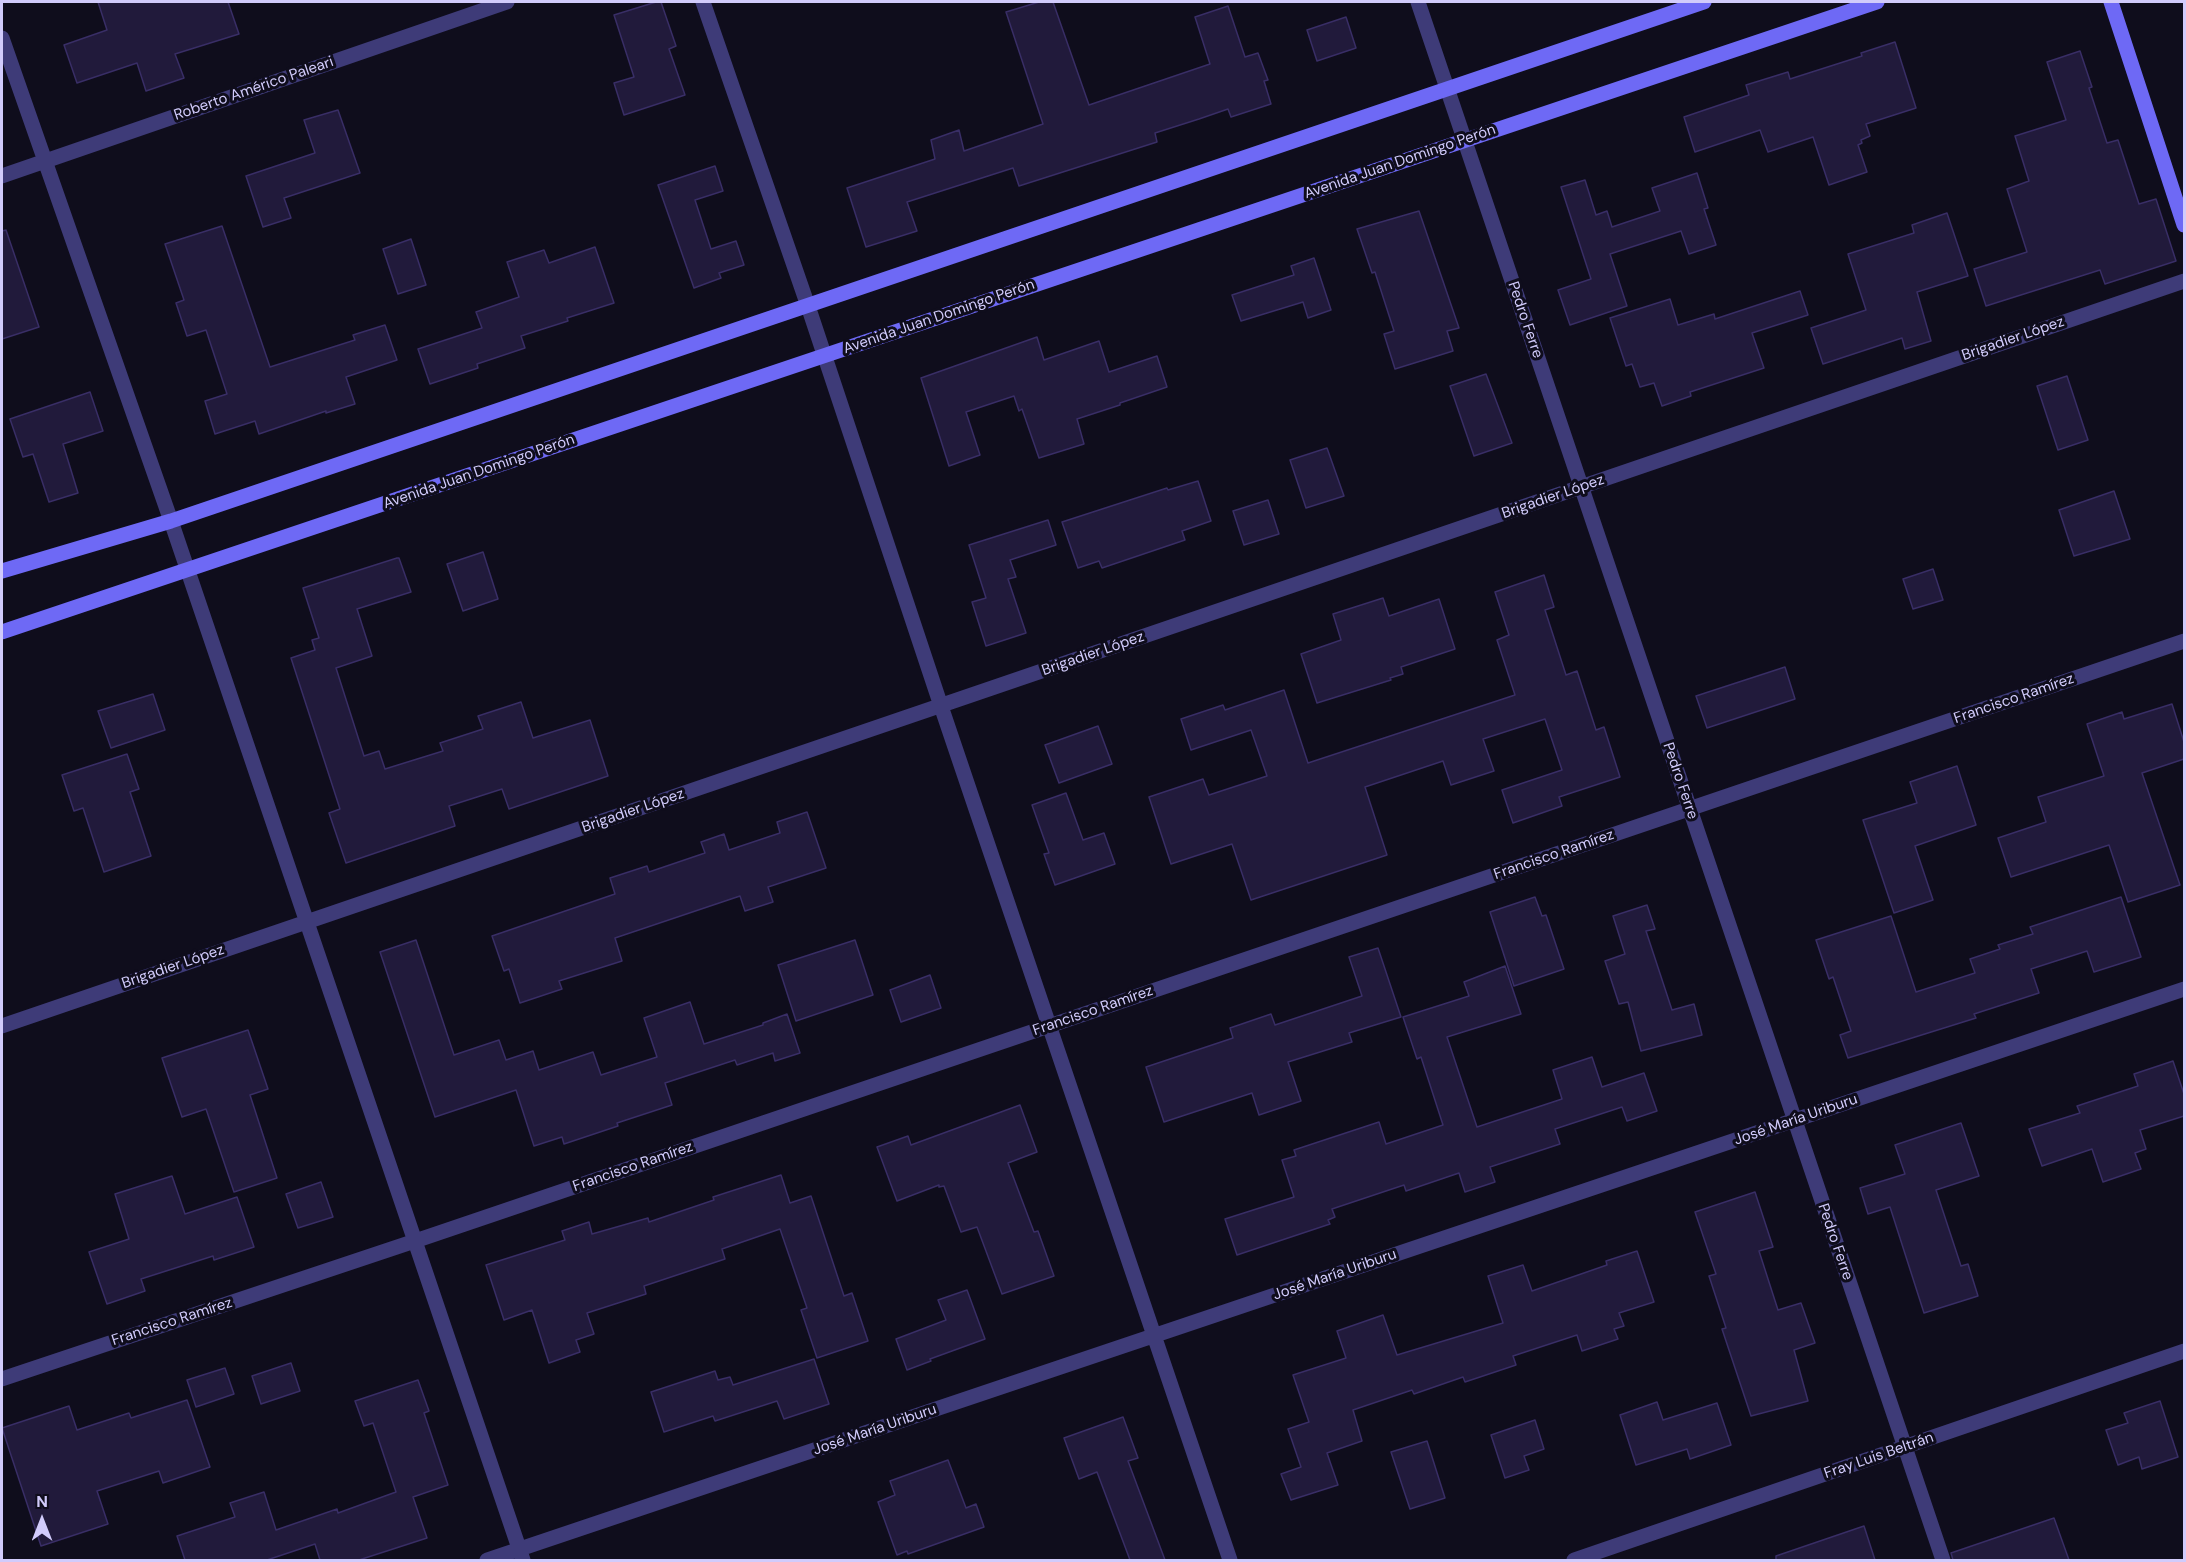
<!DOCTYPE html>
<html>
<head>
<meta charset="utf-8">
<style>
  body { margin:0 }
  #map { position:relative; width:2186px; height:1562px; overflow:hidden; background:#0f0d1c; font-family:"DM Sans",sans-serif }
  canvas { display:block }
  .frame { position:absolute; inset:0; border:3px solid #d1cbfb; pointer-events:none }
  .north { position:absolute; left:12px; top:1490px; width:60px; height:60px; -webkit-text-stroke:4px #0f0d1c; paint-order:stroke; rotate:0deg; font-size:16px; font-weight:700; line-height:24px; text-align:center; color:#d1cbfb }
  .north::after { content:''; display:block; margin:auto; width:21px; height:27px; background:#d1cbfb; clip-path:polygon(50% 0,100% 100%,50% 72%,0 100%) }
</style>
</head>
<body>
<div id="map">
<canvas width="2186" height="1562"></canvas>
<div class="frame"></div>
<div class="north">N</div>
</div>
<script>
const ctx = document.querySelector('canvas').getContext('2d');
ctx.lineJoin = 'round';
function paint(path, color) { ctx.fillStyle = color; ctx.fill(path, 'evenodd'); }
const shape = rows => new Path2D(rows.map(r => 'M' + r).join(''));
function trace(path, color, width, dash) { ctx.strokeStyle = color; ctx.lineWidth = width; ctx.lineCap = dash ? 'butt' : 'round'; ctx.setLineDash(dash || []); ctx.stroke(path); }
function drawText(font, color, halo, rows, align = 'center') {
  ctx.font = font + ' "DM Sans",sans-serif'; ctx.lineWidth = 6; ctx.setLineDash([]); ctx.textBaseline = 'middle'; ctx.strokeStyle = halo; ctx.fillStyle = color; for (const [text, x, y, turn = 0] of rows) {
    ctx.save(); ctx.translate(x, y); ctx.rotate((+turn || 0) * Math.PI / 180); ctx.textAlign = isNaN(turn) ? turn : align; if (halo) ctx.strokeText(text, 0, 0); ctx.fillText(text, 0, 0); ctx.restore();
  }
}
const building = shape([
  [98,2,228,2,239,34,175,54,184,78,146,91,137,63,77,83,64,45,107,30,98,2],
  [656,2,661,2,676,46,669,49,685,95,624,115,614,83,634,77,614,15,656,2],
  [1039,2,1053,2,1089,105,1210,64,1195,17,1228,6,1245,57,1258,53,1268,80,1264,81,1271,104,1231,117,1228,109,1199,119,1155,133,1157,142,1019,186,1013,168,907,202,917,231,866,247,847,188,935,159,931,140,959,130,964,151,1043,124,1006,12,1039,2],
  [1346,17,1356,48,1317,61,1307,30,1346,17],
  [1895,42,1916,108,1866,124,1870,136,1861,140,1862,143,1858,145,1867,172,1829,185,1813,137,1768,152,1760,130,1695,152,1684,117,1749,95,1746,85,1788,72,1790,79,1862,56,1861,53,1895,42],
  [2080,51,2092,87,2089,88,2107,143,2118,140,2139,204,2156,199,2176,261,2105,284,2100,270,1986,306,1974,269,2027,252,2007,189,2029,181,2015,136,2066,120,2047,62,2080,51],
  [338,110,360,173,284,198,291,218,263,227,246,176,315,153,304,120,338,110],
  [715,166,723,191,695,200,711,249,736,241,744,265,719,273,721,278,694,288,658,185,715,166],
  [1697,173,1708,208,1704,209,1716,245,1689,254,1681,231,1610,254,1627,306,1570,325,1558,290,1591,279,1561,187,1585,180,1596,215,1607,211,1612,227,1660,211,1652,188,1697,173],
  [1419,211,1459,328,1447,331,1453,351,1395,369,1384,334,1394,331,1375,272,1372,273,1357,229,1419,211],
  [1947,213,1968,276,1917,292,1931,341,1905,349,1902,338,1823,364,1811,328,1866,310,1848,254,1914,233,1912,225,1947,213],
  [222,226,270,367,355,340,353,335,385,325,397,360,346,377,355,404,326,413,326,411,259,434,255,421,215,434,205,401,227,394,206,330,187,336,176,303,184,300,165,244,222,226],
  [6,230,39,327,2,339,2,231,6,230],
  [411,239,426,285,398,294,383,249,411,239],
  [595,247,614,303,567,318,568,321,521,336,525,348,477,364,478,368,430,384,418,349,482,328,476,312,519,297,507,262,544,250,549,263,595,247],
  [1314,258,1331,310,1308,318,1303,302,1241,321,1232,295,1294,275,1291,266,1314,258],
  [1800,291,1808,315,1752,333,1764,368,1690,392,1691,396,1662,406,1654,383,1640,387,1632,364,1626,366,1610,318,1670,299,1678,325,1714,314,1715,319,1800,291],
  [1037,337,1044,360,1099,341,1109,372,1157,356,1167,387,1120,403,1120,405,1077,419,1084,444,1039,458,1022,409,1019,411,1014,396,966,412,980,455,949,466,921,378,1037,337],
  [1486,374,1512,443,1474,456,1450,386,1486,374],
  [2067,376,2088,440,2058,450,2037,386,2067,376],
  [90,392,103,431,63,444,78,493,49,502,33,454,23,457,10,419,90,392],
  [1327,448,1344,496,1306,508,1290,460,1327,448],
  [1198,481,1211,521,1182,531,1185,540,1102,568,1099,561,1078,568,1062,522,1167,488,1168,490,1198,481],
  [2114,491,2130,539,2074,556,2059,510,2114,491],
  [1268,500,1279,534,1244,545,1233,511,1268,500],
  [1048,520,1056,545,1010,560,1016,577,1008,579,1026,633,986,646,972,602,986,598,969,545,1048,520],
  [483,552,498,599,463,611,447,564,483,552],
  [397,558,399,558,411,592,357,609,372,656,336,668,364,756,379,751,385,769,443,751,440,743,483,729,478,716,521,702,533,738,590,720,608,776,509,809,502,789,449,806,455,826,346,863,329,813,340,809,291,658,315,650,312,640,319,638,303,588,397,558],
  [1933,569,1943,600,1913,609,1903,579,1933,569],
  [1544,575,1554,607,1545,610,1566,675,1577,671,1596,730,1604,727,1620,777,1559,797,1562,806,1513,823,1502,790,1562,770,1545,719,1483,739,1494,771,1451,785,1443,761,1365,787,1387,855,1251,900,1232,844,1171,864,1149,797,1203,779,1209,795,1267,776,1251,730,1191,750,1181,719,1223,705,1225,710,1284,690,1308,763,1515,695,1497,640,1509,635,1495,592,1544,575],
  [1383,598,1389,616,1439,599,1455,649,1401,667,1403,674,1390,678,1391,680,1317,703,1301,654,1341,640,1333,614,1383,598],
  [1785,667,1795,699,1707,728,1696,696,1785,667],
  [153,694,165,730,111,748,98,711,153,694],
  [2172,704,2184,742,2184,759,2142,773,2180,885,2128,902,2109,845,2011,877,1998,838,2046,822,2038,797,2104,776,2087,724,2122,712,2124,719,2172,704],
  [1098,726,1112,764,1059,783,1045,745,1098,726],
  [127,754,139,789,130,792,151,856,104,872,83,808,74,811,62,775,127,754],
  [1957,766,1976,825,1915,846,1933,900,1894,913,1863,820,1917,803,1910,782,1957,766],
  [1066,793,1083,840,1104,833,1115,864,1055,885,1044,854,1049,853,1032,805,1066,793],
  [807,812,826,868,768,887,773,902,745,911,740,896,615,938,622,961,559,981,562,989,520,1003,509,969,504,971,492,936,615,894,610,878,647,866,649,872,705,853,701,842,724,834,729,850,780,833,777,822,807,812],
  [1535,897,1542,916,1546,915,1564,969,1514,986,1490,912,1535,897],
  [2121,897,2141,957,2094,972,2087,951,2031,969,2039,993,1974,1014,1976,1018,1848,1058,1840,1035,1851,1031,1833,977,1829,979,1816,940,1891,916,1916,992,1975,973,1970,959,2000,949,1998,945,2033,934,2030,927,2121,897],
  [1647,905,1655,929,1646,931,1672,1010,1694,1004,1702,1035,1641,1051,1628,1002,1619,1004,1605,961,1625,954,1613,916,1647,905],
  [416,940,454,1055,499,1040,506,1060,533,1051,539,1070,593,1052,601,1075,657,1057,644,1018,690,1002,704,1044,763,1025,763,1023,787,1014,800,1053,775,1061,773,1053,737,1065,735,1060,665,1083,672,1105,617,1123,618,1126,564,1144,562,1137,534,1146,516,1090,435,1117,380,952,416,940],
  [855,940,873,995,796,1021,778,965,855,940],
  [1378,948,1401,1017,1349,1033,1352,1042,1288,1062,1301,1101,1259,1115,1252,1093,1164,1122,1146,1067,1233,1038,1230,1028,1271,1014,1275,1025,1362,996,1349,957,1378,948],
  [1505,966,1521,1014,1447,1037,1477,1127,1562,1099,1553,1070,1592,1057,1602,1087,1644,1073,1657,1111,1627,1121,1622,1107,1555,1129,1560,1144,1490,1167,1495,1182,1465,1192,1459,1173,1406,1191,1404,1185,1332,1209,1335,1217,1328,1220,1330,1224,1237,1255,1225,1219,1294,1197,1282,1160,1296,1156,1294,1150,1379,1122,1386,1144,1443,1125,1421,1057,1417,1059,1403,1017,1469,996,1464,982,1505,966],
  [930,975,941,1008,901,1022,890,990,930,975],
  [248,1030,268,1089,250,1095,277,1178,234,1192,206,1109,182,1117,162,1058,248,1030],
  [2173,1061,2184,1094,2184,1116,2140,1130,2146,1149,2135,1153,2141,1169,2103,1182,2092,1149,2042,1166,2029,1129,2080,1113,2077,1106,2138,1086,2134,1074,2173,1061],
  [1020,1105,1037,1152,1008,1163,1034,1232,1038,1231,1054,1276,1002,1294,977,1227,961,1232,944,1186,939,1187,939,1185,897,1201,877,1147,908,1136,911,1145,1020,1105],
  [1961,1123,1979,1176,1936,1190,1961,1266,1968,1264,1978,1296,1924,1313,1890,1207,1868,1214,1860,1188,1905,1174,1895,1145,1961,1123],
  [781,1175,790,1203,811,1196,844,1296,852,1293,868,1341,817,1358,801,1310,807,1308,780,1229,722,1249,725,1259,644,1286,646,1294,587,1313,594,1334,576,1340,580,1352,549,1363,532,1310,504,1320,486,1265,565,1240,562,1231,589,1222,592,1234,648,1218,649,1222,714,1200,713,1197,781,1175],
  [172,1176,185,1214,237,1197,254,1247,214,1260,213,1256,141,1279,145,1291,107,1304,89,1252,129,1239,115,1194,172,1176],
  [321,1182,333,1217,298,1228,286,1194,321,1182],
  [1755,1192,1773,1247,1759,1251,1778,1310,1801,1303,1815,1343,1794,1350,1808,1401,1751,1416,1722,1329,1726,1328,1709,1276,1716,1274,1695,1212,1755,1192],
  [1637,1251,1654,1302,1619,1313,1624,1326,1614,1329,1618,1339,1582,1351,1577,1335,1513,1356,1516,1365,1465,1382,1463,1377,1414,1394,1412,1390,1353,1410,1362,1441,1327,1453,1338,1485,1291,1500,1281,1474,1301,1467,1288,1429,1309,1422,1293,1375,1346,1358,1337,1331,1383,1315,1397,1355,1503,1323,1488,1276,1523,1265,1532,1291,1607,1265,1606,1261,1637,1251],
  [967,1290,985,1339,930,1359,931,1361,907,1370,896,1339,946,1320,938,1300,967,1290],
  [814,1359,829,1404,784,1419,777,1401,715,1421,713,1416,664,1432,651,1392,715,1371,718,1380,730,1377,733,1385,814,1359],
  [291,1363,300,1391,261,1404,252,1376,291,1363],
  [225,1368,234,1394,196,1407,187,1380,225,1368],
  [418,1380,429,1411,424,1413,448,1485,413,1497,427,1538,359,1560,320,1560,315,1544,267,1560,185,1560,177,1536,235,1517,230,1503,264,1492,276,1530,337,1509,338,1513,396,1492,373,1423,364,1426,355,1401,418,1380],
  [187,1400,210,1467,163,1483,159,1471,97,1491,108,1524,41,1546,2,1428,69,1406,77,1430,129,1413,131,1418,187,1400],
  [2160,1401,2178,1457,2142,1469,2139,1457,2118,1465,2106,1430,2128,1423,2124,1413,2160,1401],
  [1657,1402,1663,1420,1717,1403,1731,1445,1690,1459,1687,1449,1636,1465,1620,1415,1657,1402],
  [1123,1417,1138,1458,1128,1461,1165,1560,1130,1560,1097,1472,1079,1479,1064,1438,1123,1417],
  [1535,1420,1544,1449,1524,1456,1529,1470,1505,1478,1491,1435,1535,1420],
  [1427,1441,1445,1498,1410,1509,1391,1452,1427,1441],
  [948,1460,966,1508,976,1504,984,1527,908,1554,907,1551,897,1555,878,1502,895,1495,890,1481,948,1460],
  [2054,1518,2069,1560,1953,1560,1951,1553,2054,1518],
  [1864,1526,1875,1560,1776,1560,1776,1556,1864,1526]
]);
const street = shape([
  [703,2,808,306,941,706,1230,1560],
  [1418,2,1943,1560],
  [2,38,171,521,523,1560],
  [2,176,507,2],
  [2,1026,2184,281],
  [2,1379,415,1241,2184,641],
  [487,1560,2184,989],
  [1574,1560,2184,1351]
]);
const secondary = shape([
  [2111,2,2184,225],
  [2,571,171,521,1704,2],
  [2,632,1877,2]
]);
const streetNames = [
  ["Roberto Américo Paleari",254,89,-19],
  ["Avenida Juan Domingo Perón",1400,162,-19],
  ["Avenida Juan Domingo Perón",939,317,-19],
  ["Pedro Ferre",1525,320,71],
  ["Brigadier López",2013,339,-19],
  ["Avenida Juan Domingo Perón",479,472,-19],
  ["Brigadier López",1553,497,-19],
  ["Brigadier López",1093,654,-19],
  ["Francisco Ramírez",2014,699,-19],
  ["Pedro Ferre",1680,781,71],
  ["Brigadier López",633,811,-19],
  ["Francisco Ramírez",1554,855,-19],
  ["Brigadier López",173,967,-19],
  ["Francisco Ramírez",1093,1011,-19],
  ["José María Uriburu",1796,1120,-19],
  ["Francisco Ramírez",633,1167,-19],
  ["Pedro Ferre",1835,1242,71],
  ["José María Uriburu",1335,1275,-19],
  ["Francisco Ramírez",172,1322,-18],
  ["José María Uriburu",875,1430,-19],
  ["Fray Luis Beltrán",1879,1456,-19]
];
paint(building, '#211a3b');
trace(building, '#392e66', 1.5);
trace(street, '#3e3b78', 15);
trace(secondary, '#6e69f5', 15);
drawText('15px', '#d1cbfb', '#0f0d1c', streetNames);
</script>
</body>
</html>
